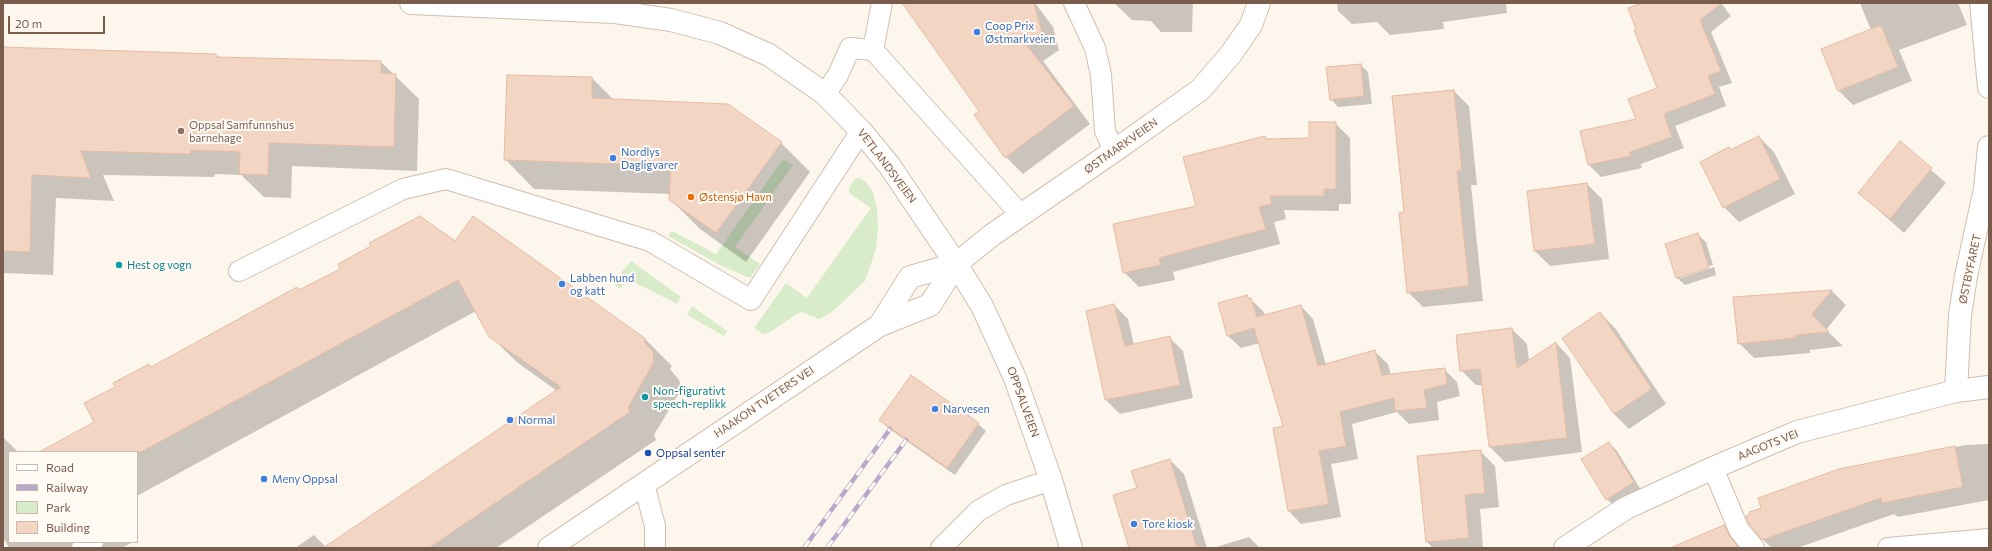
<!DOCTYPE html>
<html>
<head>
<meta charset="utf-8">
<style>
  body { margin:0 }
  #map { position:relative; width:1992px; height:551px; overflow:hidden; background:#fdf6ec; font-family:Commissioner,sans-serif }
  canvas { display:block }
  .frame { position:absolute; inset:0; border:4px solid #7a5c4d; pointer-events:none }
  .legend { position:absolute; left:8px; top:451px; width:130px; height:92px; box-sizing:border-box; background:#fffaf3; border:1px solid #cabbb1; margin:0; padding:5px 7px; list-style:none; font-size:12px; color:#7a5c4d }
  .legend li { display:flex; align-items:center; gap:8px; height:20px }
  .legend b { width:20px; border:1px solid #cabbb1 }
  .scale { position:absolute; left:8px; top:16px; width:97px; height:18px; box-sizing:border-box; border:2px solid #7a5c4d; border-top:0; padding-left:5px; font-size:12px; line-height:14px; white-space:nowrap; color:#7a5c4d; -webkit-text-stroke:3px #fffaf3; paint-order:stroke }
</style>
</head>
<body>
<div id="map">
<canvas width="1992" height="551"></canvas>
<div class="frame"></div>
<ul class="legend">
<li><b style="height:5px;background:#fff"></b>Road</li>
<li><b style="height:5px;background:#b9a8c9"></b>Railway</li>
<li><b style="height:11px;background:#d8ecc9"></b>Park</li>
<li><b style="height:11px;background:#f3d5c3"></b>Building</li>
</ul>
<div class="scale">20 m</div>
</div>
<script>
const ctx = document.querySelector('canvas').getContext('2d');
ctx.lineJoin = 'round';
function paint(path, color) { ctx.fillStyle = color; ctx.fill(path, 'evenodd'); }
const shape = rows => new Path2D(rows.map(r => 'M' + r).join(''));
function trace(path, color, width, dash) { ctx.strokeStyle = color; ctx.lineWidth = width; ctx.lineCap = dash ? 'butt' : 'round'; ctx.setLineDash(dash || []); ctx.stroke(path); }
function drawText(font, color, halo, rows, align = 'center') {
  ctx.font = font + ' Commissioner,sans-serif'; ctx.lineWidth = 4; ctx.setLineDash([]); ctx.textBaseline = 'middle'; ctx.strokeStyle = halo; ctx.fillStyle = color; for (const [text, x, y, turn = 0] of rows) {
    ctx.save(); ctx.translate(x, y); ctx.rotate((+turn || 0) * Math.PI / 180); ctx.textAlign = isNaN(turn) ? turn : align; if (halo) ctx.strokeText(text, 0, 0); ctx.fillText(text, 0, 0); ctx.restore();
  }
}
const green = shape([
  [783,159,793,165,735,247,760,264,751,277,747,277,720,265,668,236,672,231,716,254],
  [859,178,865,181,873,192,877,209,878,227,876,249,865,281,832,312,819,319,802,312,798,313,769,333,763,334,754,328,786,283,807,298,871,208,849,193,849,188,855,179],
  [631,261,681,297,677,304,628,279,620,289,613,283],
  [692,306,727,331,724,336,687,315]
]);
const shadow = shape([
  [904,3,1035,3,1053,27,1059,50,1043,61,1090,124,1023,174,1006,157,981,111],
  [1114,3,1193,3,1192,32,1161,32,1151,21,1132,20],
  [1337,3,1506,3,1507,13,1443,22,1444,29,1390,35,1377,22,1352,24,1338,11],
  [1644,3,1721,3,1731,16,1711,32,1732,83,1719,87,1726,106,1675,126,1684,148,1641,164,1642,168,1601,177,1589,165,1637,120,1658,88,1637,30],
  [1860,3,1958,3,1967,25,1899,50,1912,81,1853,105,1839,91,1822,50,1871,30],
  [3,48,216,55,220,58,381,62,419,99,417,171,292,166,291,198,264,197,241,175,215,174,214,177,103,175,114,201,56,198,53,275,3,273],
  [1361,65,1368,72,1372,104,1338,107,1331,99],
  [592,78,614,100,781,143,810,172,746,262,700,229,670,199,671,194,534,189,505,159],
  [1454,91,1469,106,1477,185,1471,185,1483,301,1423,307,1408,292,1405,213,1393,97],
  [1335,123,1350,138,1351,204,1339,204,1339,211,1284,210,1286,219,1274,222,1280,244,1173,272,1175,280,1139,287,1124,272,1197,207,1264,137,1267,140,1310,139],
  [1759,137,1774,152,1795,194,1739,222,1724,207,1729,148,1731,150],
  [1900,143,1946,183,1904,233,1859,193],
  [1587,184,1602,199,1609,259,1550,266,1535,251],
  [1698,235,1706,242,1713,265,1680,276,1680,278,1714,267,1716,275,1685,285,1677,278,1666,245],
  [456,242,645,339,672,366,670,369,679,380,681,386,679,393,654,435,656,440,496,548,295,548,314,535,326,547,557,391,518,363,490,336,476,311,137,496,137,452,42,452,96,423,152,368,297,288,300,290],
  [1832,291,1846,305,1826,330,1843,346,1810,350,1810,353,1754,358,1739,343,1734,298],
  [1247,296,1264,312,1265,316,1301,306,1313,319,1326,365,1375,352,1388,364,1391,375,1444,369,1457,382,1460,396,1437,402,1439,420,1409,424,1397,412,1352,424,1358,459,1331,464,1341,517,1301,524,1289,511,1285,427,1260,343,1241,348,1228,336],
  [1114,305,1128,319,1134,345,1169,337,1183,351,1193,398,1120,414,1106,400],
  [1600,313,1615,328,1666,404,1629,429,1614,414],
  [1512,329,1527,344,1529,361,1556,343,1570,358,1582,452,1505,462,1490,447,1482,385,1476,385,1461,370],
  [881,420,978,424,986,431,955,475,888,428],
  [3,437,18,452,9,452,9,542,133,542,122,548,9,548,3,537],
  [1609,443,1617,451,1641,490,1615,507,1607,499],
  [1989,444,1989,500,1898,517,1894,514,1797,548,1772,548,1763,540,1839,470,1966,445],
  [1480,451,1495,466,1499,507,1480,509,1483,548,1433,548,1427,542,1418,457],
  [1170,460,1184,474,1207,548,1130,548,1138,489],
  [1724,526,1739,541,1742,548,1673,548],
  [1249,537,1260,548,1213,548]
]);
const building = shape([
  [902,3,1034,3,1042,32,1026,44,1074,106,1005,158,974,115,979,111,902,3],
  [1642,3,1722,3,1700,20,1721,71,1708,76,1715,94,1664,114,1672,137,1630,152,1631,156,1588,165,1580,131,1636,119,1628,99,1657,88,1634,30,1636,29,1628,8,1642,3],
  [1881,25,1898,67,1838,91,1821,49,1881,25],
  [3,47,216,54,216,57,381,61,381,73,396,74,394,147,269,143,268,175,239,174,240,152,191,150,191,154,81,151,91,178,32,175,30,252,3,251,3,47],
  [1361,64,1364,96,1330,100,1326,67,1361,64],
  [507,75,592,77,592,98,728,104,782,142,716,233,669,200,671,166,504,160,507,75],
  [1454,90,1462,170,1457,171,1469,286,1407,293,1399,213,1404,212,1392,96,1454,90],
  [1309,122,1336,122,1336,189,1324,189,1324,196,1270,196,1272,204,1259,207,1266,229,1159,258,1161,265,1123,273,1113,224,1196,206,1183,157,1265,136,1266,139,1309,138,1309,122],
  [1759,136,1780,179,1723,208,1700,162,1729,147,1730,150,1759,136],
  [1900,141,1932,168,1890,219,1858,193,1900,141],
  [1587,183,1595,244,1534,251,1527,191,1587,183],
  [420,216,455,241,473,216,646,339,644,341,653,352,654,362,628,408,630,412,429,548,323,548,561,387,489,337,458,280,141,452,39,452,94,422,84,403,115,387,113,383,149,364,151,367,297,287,299,290,340,269,338,264,371,246,369,243,420,216],
  [1698,233,1709,268,1676,278,1665,244,1698,233],
  [1832,290,1812,314,1829,332,1795,335,1796,338,1738,344,1733,297,1832,290],
  [1247,295,1249,299,1251,298,1257,317,1301,305,1318,366,1375,350,1382,375,1445,368,1447,384,1424,390,1427,408,1395,411,1394,398,1340,412,1346,446,1319,451,1329,504,1288,511,1273,428,1283,426,1254,328,1227,336,1218,303,1247,295],
  [1114,304,1125,346,1170,336,1180,385,1105,400,1086,311,1114,304],
  [1600,312,1652,389,1614,414,1562,338,1600,312],
  [1512,328,1517,368,1556,342,1567,438,1489,447,1480,369,1460,371,1456,335,1512,328],
  [911,375,979,423,947,468,879,420,911,375],
  [1609,442,1634,482,1606,500,1581,459,1609,442],
  [1955,446,1963,487,1882,503,1881,498,1762,540,1749,524,1746,516,1750,514,1749,512,1761,508,1758,498,1839,469,1955,446],
  [1481,450,1485,493,1465,495,1469,538,1426,542,1417,456,1481,450],
  [1170,459,1197,548,1129,548,1113,495,1137,488,1131,471,1170,459],
  [1724,525,1730,537,1739,548,1670,548,1724,525]
]);
const lane = shape([
  [1074,3,1095,48,1101,75,1105,131,1114,151],
  [873,50,1021,215],
  [825,94,838,75,850,48,873,50,882,3],
  [239,271,403,189,446,179,650,241,751,300,861,131],
  [1713,468,1739,530,1754,548],
  [644,484,655,526,655,548],
  [82,548,93,542],
  [941,548,978,511,1006,495,1051,480],
  [1888,548,1989,539]
]);
const street = shape([
  [411,3,615,12,671,20,720,33,769,55,825,94,861,131,889,165,956,264,982,306,1015,378,1051,480,1071,548],
  [1981,3,1989,87],
  [1956,391,1960,315,1966,276,1985,189,1989,147],
  [1565,548,1626,508,1713,468,1797,432,1956,391,1989,387]
]);
const secondary = shape([
  [880,325,910,277,956,264],
  [549,548,880,325,930,305,956,264,992,235,1114,151,1200,90,1231,54,1251,25,1259,3]
]);
const rail = shape([
  [804,548,890,429],
  [827,548,906,440]
]);
const markers = [
  [977,32,4,"#3f7fe0"],
  [181,131,4,"#8d6e63"],
  [613,158,4,"#3f7fe0"],
  [691,197,4,"#e8710a"],
  [119,265,4,"#0f9aa8"],
  [562,284,4,"#3f7fe0"],
  [645,397,4,"#0f9aa8"],
  [935,409,4,"#3f7fe0"],
  [510,420,4,"#3f7fe0"],
  [648,453,4,"#1a4fb4"],
  [264,479,4,"#3f7fe0"],
  [1134,524,4,"#3f7fe0"]
];
const shopNames = [
  ["Coop Prix",985,26],
  ["Østmarkveien",985,39],
  ["Nordlys",621,152],
  ["Dagligvarer",621,165],
  ["Labben hund",570,278],
  ["og katt",570,291],
  ["Narvesen",943,409],
  ["Normal",518,420],
  ["Meny Oppsal",272,479],
  ["Tore kiosk",1142,524]
];
const educationNames = [
  ["Oppsal Samfunnshus",189,125],
  ["barnehage",189,138]
];
const streetNames = [
  ["ØSTMARKVEIEN",1121,146,-35],
  ["VETLANDSVEIEN",887,166,53],
  ["ØSTBYFARET",1970,269,-78],
  ["HAAKON TVETERS VEI",764,402,-34],
  ["OPPSALVEIEN",1023,402,70],
  ["AAGOTS VEI",1768,445,-22]
];
const foodNames = [
  ["Østensjø Havn",699,197]
];
const cultureNames = [
  ["Hest og vogn",127,265],
  ["Non-figurativt",653,391],
  ["speech-replikk",653,404]
];
const transitNames = [
  ["Oppsal senter",656,453]
];
paint(green, '#d8ecc9');
paint(shadow, '#0003');
paint(building, '#f3d5c3');
trace(building, '#e6bba3', 1);
trace(lane, '#d1beb0', 22);
trace(street, '#d1beb0', 24);
trace(secondary, '#d6c0b0', 24);
trace(lane, '#fff', 20);
trace(street, '#fff', 22);
trace(secondary, '#fff', 22);
trace(rail, '#b9a8c9', 4.5);
trace(rail, '#fffaf3', 3, [9]);
for (const [x, y, r, color] of markers) { const dot = new Path2D(); dot.arc(x, y, r, 0, 2 * Math.PI); ctx.fillStyle = color; ctx.fill(dot); trace(dot, '#fffaf3', 1.5); }
drawText('11px', '#366cbe', '#fffaf3', shopNames, 'left');
drawText('11px', '#785e54', '#fffaf3', educationNames, 'left');
drawText('11px', '#7a5c4d', '#fffaf3', streetNames);
drawText('11px', '#c56008', '#fffaf3', foodNames, 'left');
drawText('11px', '#0d838f', '#fffaf3', cultureNames, 'left');
drawText('11px', '#164399', '#fffaf3', transitNames, 'left');
</script>
</body>
</html>
